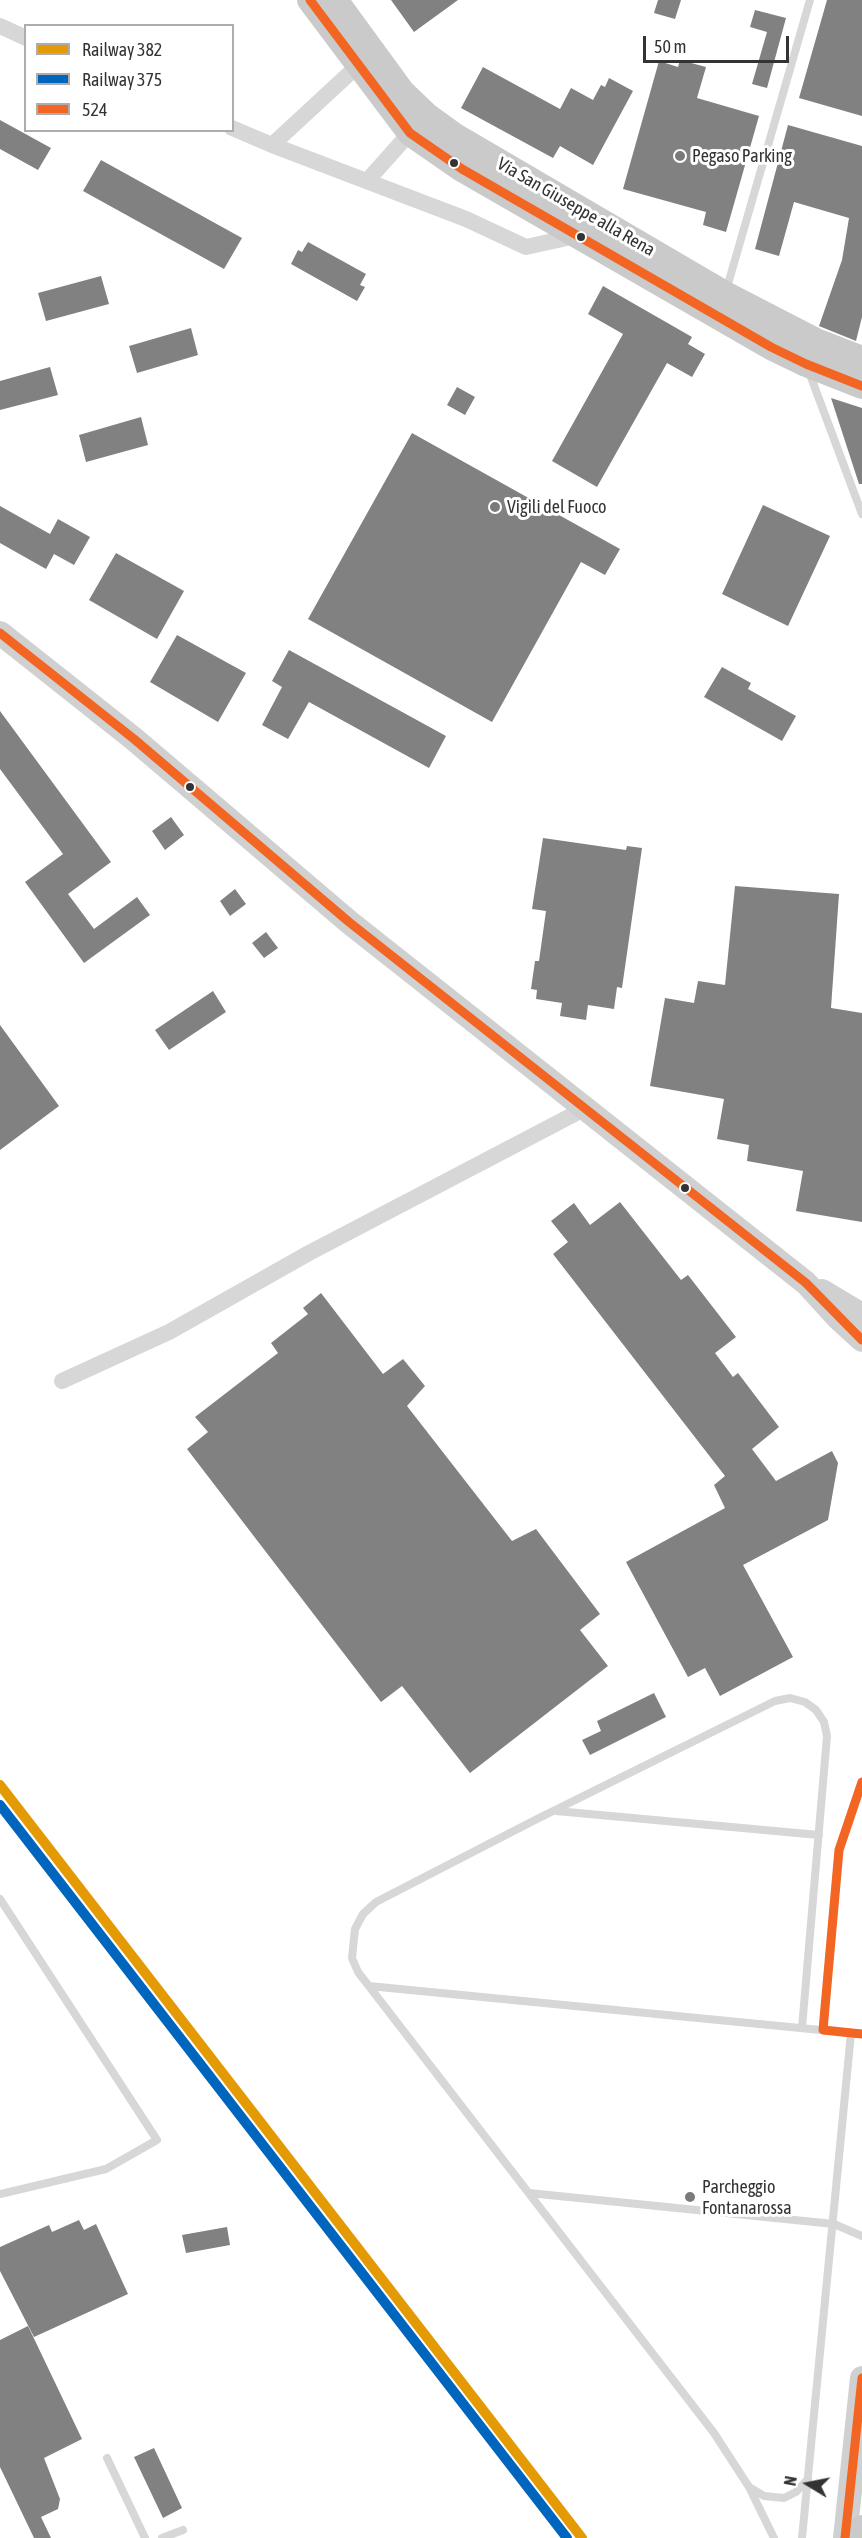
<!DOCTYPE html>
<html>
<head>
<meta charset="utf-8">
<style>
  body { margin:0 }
  #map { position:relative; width:862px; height:2538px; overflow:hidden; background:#fff; font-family:"Asap Condensed",sans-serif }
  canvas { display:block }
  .legend { position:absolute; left:24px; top:24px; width:210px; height:108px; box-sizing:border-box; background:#fff; border:2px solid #adadad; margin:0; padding:8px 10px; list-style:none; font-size:18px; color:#333 }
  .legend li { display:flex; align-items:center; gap:12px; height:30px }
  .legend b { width:30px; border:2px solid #adadad }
  .north { position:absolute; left:778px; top:2454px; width:60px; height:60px; -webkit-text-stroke:4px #fff; paint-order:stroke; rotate:280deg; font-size:16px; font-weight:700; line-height:24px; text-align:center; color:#333 }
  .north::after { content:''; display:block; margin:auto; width:21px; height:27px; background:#333; clip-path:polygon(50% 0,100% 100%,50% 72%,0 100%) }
  .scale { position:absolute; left:643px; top:36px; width:146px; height:27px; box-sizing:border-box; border:3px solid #333; border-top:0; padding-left:8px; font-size:18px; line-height:21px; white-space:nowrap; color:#333; -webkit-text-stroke:4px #fff; paint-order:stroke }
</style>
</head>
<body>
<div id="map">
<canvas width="862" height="2538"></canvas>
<ul class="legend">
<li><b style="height:8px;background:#e39a05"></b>Railway 382</li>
<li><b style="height:8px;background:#0065bd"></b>Railway 375</li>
<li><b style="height:8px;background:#f26522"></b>524</li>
</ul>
<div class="north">N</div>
<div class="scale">50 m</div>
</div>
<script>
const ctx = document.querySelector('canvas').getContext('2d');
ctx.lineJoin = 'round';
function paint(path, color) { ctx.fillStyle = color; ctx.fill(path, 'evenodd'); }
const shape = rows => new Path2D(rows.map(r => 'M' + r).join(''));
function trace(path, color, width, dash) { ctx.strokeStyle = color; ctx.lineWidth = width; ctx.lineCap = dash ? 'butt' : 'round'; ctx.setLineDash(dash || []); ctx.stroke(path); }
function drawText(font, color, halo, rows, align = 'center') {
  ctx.font = font + ' "Asap Condensed",sans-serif'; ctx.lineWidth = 6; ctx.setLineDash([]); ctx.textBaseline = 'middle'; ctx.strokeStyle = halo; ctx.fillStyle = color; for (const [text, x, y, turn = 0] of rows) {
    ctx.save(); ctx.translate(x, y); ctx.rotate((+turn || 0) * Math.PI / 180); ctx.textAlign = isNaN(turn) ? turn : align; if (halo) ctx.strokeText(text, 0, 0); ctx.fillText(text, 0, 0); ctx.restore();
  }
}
const building = shape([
  [391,0,458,0,414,32],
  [658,0,681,0,675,19,654,13],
  [827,0,862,0,862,116,799,98],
  [755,10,786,18,767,88,752,84,767,32,750,27],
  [680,60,706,67,697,98,759,116,726,232,703,225,706,212,623,189,659,61,678,67],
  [483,67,560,109,571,88,593,100,601,85,605,87,609,78,633,91,593,165,560,146,553,158,461,108],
  [0,120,51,148,38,170,0,149],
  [788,125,862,146,862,317,856,341,819,326,842,260,849,218,794,202,779,256,755,249],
  [101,160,242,238,224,269,83,191],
  [308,242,366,274,360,285,365,287,357,301,291,264,298,250,302,252],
  [101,276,109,304,46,321,38,293],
  [603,286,692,337,688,344,705,354,692,377,667,363,597,487,552,461,623,334,588,314],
  [191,328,198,355,137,373,129,346],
  [50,367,58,395,0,410,0,381],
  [457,387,475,397,465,415,447,405],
  [831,398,862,408,862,484,859,484],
  [141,417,148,445,86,462,79,435],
  [412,433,620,549,605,575,581,562,492,722,308,619],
  [763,505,830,536,788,626,722,594],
  [0,506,50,534,58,519,90,537,74,565,54,554,46,569,0,543],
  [116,553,184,591,157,639,89,600],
  [177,635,246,673,218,722,150,682],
  [289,650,446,736,429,768,309,702,288,739,262,725,282,687,272,681],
  [722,667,751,683,748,689,796,716,782,741,704,697],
  [0,711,111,862,68,894,94,929,137,897,150,915,84,963,25,882,63,854,0,769],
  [171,817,184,835,165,850,152,831],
  [543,838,626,850,627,846,642,848,622,988,617,987,614,1009,588,1005,586,1020,560,1016,562,1003,536,999,537,990,531,989,535,961,539,961,546,911,532,909],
  [735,886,839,894,831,1008,862,1013,862,1222,796,1211,803,1171,747,1161,749,1145,717,1139,724,1099,650,1086,665,998,694,1003,698,981,725,985],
  [235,889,246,904,230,916,220,901],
  [266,932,278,948,264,958,252,943],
  [213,991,226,1012,169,1050,155,1030],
  [0,1025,59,1106,0,1150],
  [620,1202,681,1280,688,1275,736,1337,715,1353,733,1377,738,1373,779,1427,752,1449,776,1481,832,1451,838,1463,828,1520,743,1565,793,1657,720,1696,705,1668,688,1677,626,1562,725,1508,714,1485,725,1476,553,1254,568,1242,551,1221,574,1203,590,1225],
  [321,1293,383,1374,403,1359,425,1386,407,1406,512,1541,536,1529,600,1614,580,1630,608,1666,470,1773,402,1686,381,1702,187,1449,208,1432,195,1417,278,1353,271,1343,308,1314,303,1308],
  [654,1693,666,1717,590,1755,582,1740,601,1731,597,1721],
  [79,2220,84,2230,96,2224,128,2294,34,2337,0,2271,0,2247,49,2225,52,2232],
  [227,2227,230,2245,186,2253,182,2235],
  [28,2326,82,2439,44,2458,60,2499,58,2509,41,2517,51,2538,34,2538,0,2467,0,2340],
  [154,2448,182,2508,163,2518,134,2457]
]);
const lane = shape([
  [726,291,810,0],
  [809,372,862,514],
  [556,1811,819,1835],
  [0,1899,157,2140,106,2169,0,2194],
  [369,1986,862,2034],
  [823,2030,839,1850,862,1782],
  [529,2193,834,2224,862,2236],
  [107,2458,145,2538],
  [749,2487,764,2496,784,2498,796,2492,808,2479],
  [162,2538,183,2530],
  [774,2538,749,2487,714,2433,358,1972,352,1958,355,1929,363,1914,376,1902,535,1820,775,1701,790,1698,805,1702,816,1710,824,1722,827,1736,802,2028],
  [802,2538,851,2033]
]);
const street = shape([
  [0,26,26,38],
  [232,128,272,145,466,219,526,247,576,236],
  [272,145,365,59],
  [367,181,416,126],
  [62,1381,169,1332,309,1253,584,1109]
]);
const secondary = shape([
  [0,633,134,739,349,922,806,1283,838,1318,862,1340],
  [822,1291,862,1315],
  [845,2538,862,2378]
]);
const primary = shape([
  [310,0,410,133,462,169,771,347,806,364,862,386],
  [335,0,402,92,426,115,455,136,725,294,816,341,862,359],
  [861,2538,862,2528]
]);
const bus1 = shape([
  [310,0,410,133,462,169,771,347,806,364,862,386],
  [0,633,134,739,349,922,806,1283,862,1340],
  [862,1782,839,1850,823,2030,862,2034],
  [845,2538,862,2378]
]);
const rail1 = shape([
  [0,1785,582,2538]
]);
const rail2 = shape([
  [0,1805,567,2538]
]);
const markers = [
  [680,156,6,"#7a7a7a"],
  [454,163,5,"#333"],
  [581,237,5,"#333"],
  [495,507,6,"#7a7a7a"],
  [190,787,5,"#333"],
  [685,1188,5,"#333"],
  [690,2197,6,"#7a7a7a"]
];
const poiNames = [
  ["Pegaso Parking",692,156],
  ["Vigili del Fuoco",507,507],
  ["Parcheggio",702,2187],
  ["Fontanarossa",702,2208]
];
const streetNames = [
  ["Via San Giuseppe alla Rena",576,207,30]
];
paint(building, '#818181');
trace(lane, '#d7d7d7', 8);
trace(street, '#d7d7d7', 16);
trace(secondary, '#d0d0d0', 24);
trace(primary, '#cacaca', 26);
trace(bus1, '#f26522', 9);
trace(rail1, '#e39a05', 10);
trace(rail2, '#0065bd', 10);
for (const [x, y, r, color] of markers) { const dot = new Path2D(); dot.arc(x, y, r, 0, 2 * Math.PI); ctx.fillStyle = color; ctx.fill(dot); trace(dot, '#fff', 2); }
drawText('18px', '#333', '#fff', poiNames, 'left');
drawText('18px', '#333', '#fff', streetNames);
</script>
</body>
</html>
